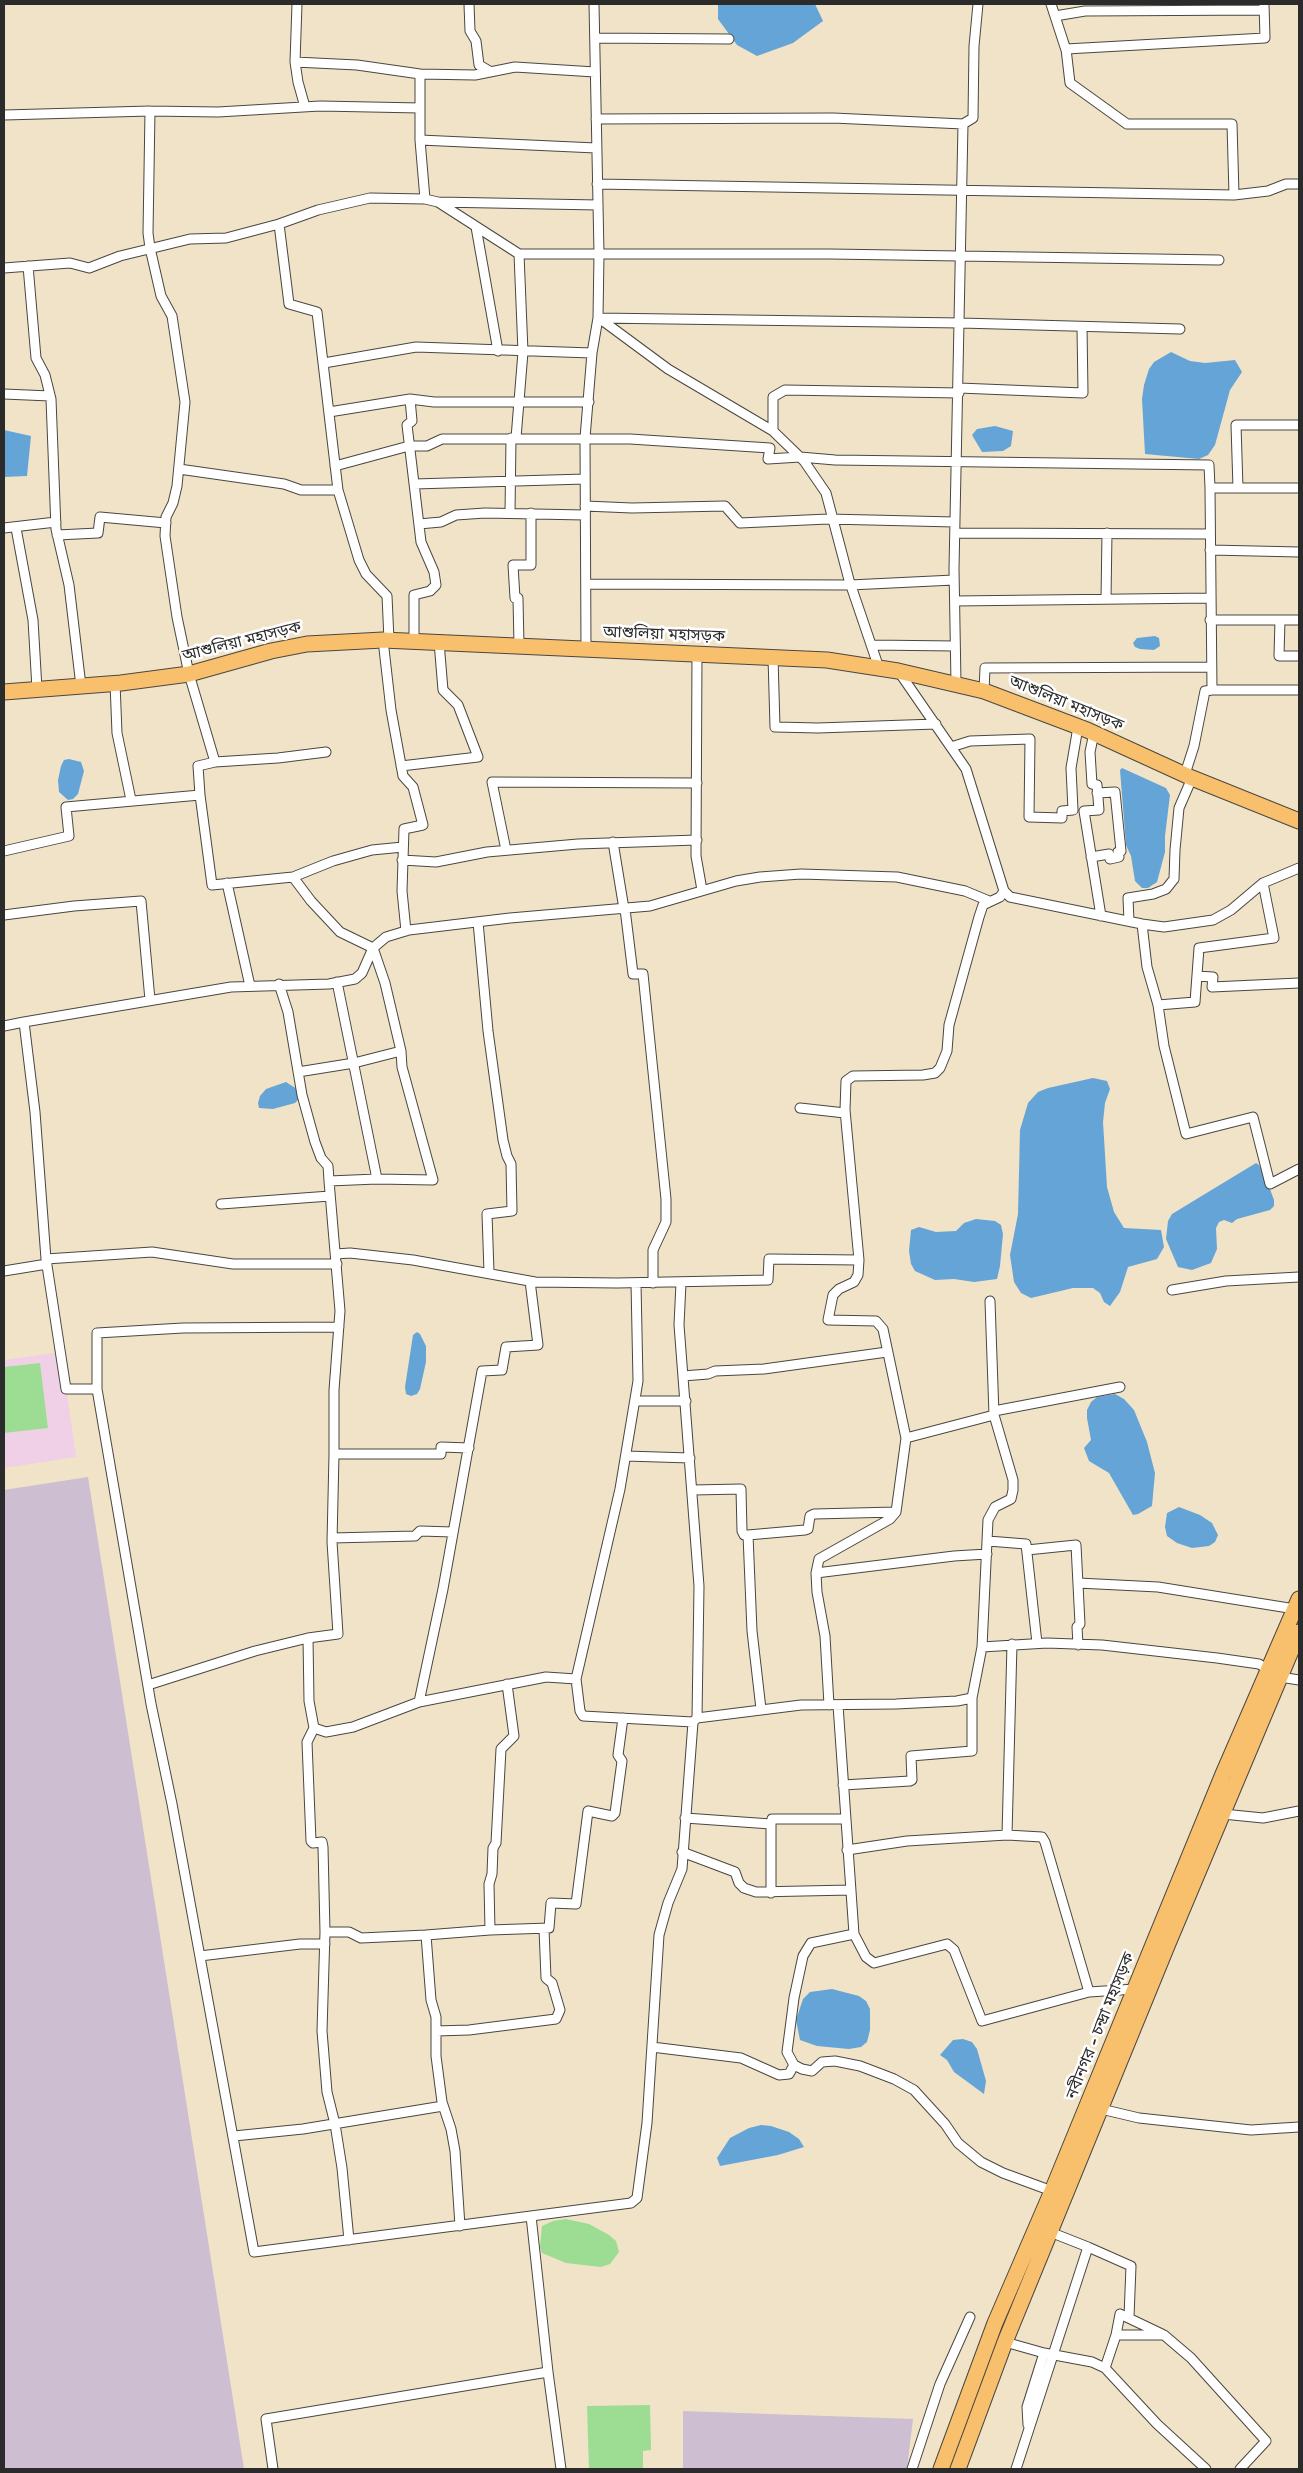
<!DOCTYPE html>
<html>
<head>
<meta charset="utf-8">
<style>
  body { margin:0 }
  #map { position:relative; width:1303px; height:2473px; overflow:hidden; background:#f1e3c7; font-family:Sriracha,sans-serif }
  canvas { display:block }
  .frame { position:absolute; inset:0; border:5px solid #2b2b2b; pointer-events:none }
</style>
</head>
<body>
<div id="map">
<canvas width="1303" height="2473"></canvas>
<div class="frame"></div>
</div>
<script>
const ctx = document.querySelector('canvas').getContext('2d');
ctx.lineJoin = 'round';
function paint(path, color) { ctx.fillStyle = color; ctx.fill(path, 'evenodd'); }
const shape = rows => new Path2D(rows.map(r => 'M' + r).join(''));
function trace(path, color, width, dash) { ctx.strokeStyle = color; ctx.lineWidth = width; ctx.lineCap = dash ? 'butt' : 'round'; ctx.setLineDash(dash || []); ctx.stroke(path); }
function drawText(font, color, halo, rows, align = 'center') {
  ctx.font = font + ' Sriracha,"Noto Sans Bengali",sans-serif'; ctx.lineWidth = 5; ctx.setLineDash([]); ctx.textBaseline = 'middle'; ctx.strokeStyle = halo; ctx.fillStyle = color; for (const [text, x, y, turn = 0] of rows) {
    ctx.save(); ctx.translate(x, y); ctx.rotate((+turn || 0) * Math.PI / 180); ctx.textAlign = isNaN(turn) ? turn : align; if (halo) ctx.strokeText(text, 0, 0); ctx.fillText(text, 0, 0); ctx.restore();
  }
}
const built = shape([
  [61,1352,76,1457,4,1468,4,1433,48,1427,40,1363,4,1367,4,1360]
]);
const industrial = shape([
  [88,1477,127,1726,244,2469,4,2469,4,1490],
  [683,2411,913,2419,907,2469,683,2469]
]);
const green = shape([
  [40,1363,48,1428,4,1433,4,1367],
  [566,2219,589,2224,609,2235,616,2241,619,2252,610,2264,601,2267,566,2263,542,2253,540,2247,542,2226,553,2221],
  [650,2405,651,2450,643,2451,643,2469,589,2469,587,2406]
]);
const water = shape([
  [718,4,815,4,823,21,793,43,757,56,737,45,718,19],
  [1171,352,1190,361,1205,363,1235,360,1242,372,1230,390,1215,445,1208,455,1199,459,1145,454,1142,399,1144,385,1149,369,1154,362],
  [995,426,1013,431,1011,446,1003,451,982,452,972,435,977,429],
  [4,430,31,436,27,476,4,477],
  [1155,636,1159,638,1160,646,1154,650,1140,649,1135,647,1133,643,1137,638],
  [69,759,81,762,84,771,78,794,73,799,68,800,59,792,58,780,61,766,64,760],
  [1122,768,1166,788,1170,795,1165,836,1165,852,1157,882,1148,888,1142,888,1135,881,1131,856,1126,845,1120,770],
  [1093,1078,1107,1081,1110,1089,1105,1103,1103,1122,1107,1187,1114,1212,1124,1228,1161,1230,1164,1247,1157,1259,1128,1267,1120,1292,1110,1306,1104,1302,1100,1293,1093,1288,1073,1288,1031,1298,1021,1293,1014,1282,1010,1255,1018,1214,1020,1130,1028,1103,1038,1092,1048,1088],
  [286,1082,297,1089,299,1099,295,1103,273,1109,259,1108,258,1103,260,1096,266,1089],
  [1256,1163,1259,1165,1267,1181,1274,1200,1274,1206,1270,1210,1237,1219,1232,1223,1224,1220,1219,1222,1216,1228,1217,1249,1211,1263,1192,1270,1178,1267,1166,1239,1168,1221,1172,1214],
  [976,1219,995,1221,1001,1225,1003,1234,1000,1266,997,1279,974,1282,954,1279,935,1280,915,1271,911,1264,909,1251,911,1230,919,1227,936,1232,956,1231,964,1223],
  [417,1332,420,1334,426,1346,426,1362,420,1389,417,1394,411,1396,406,1394,405,1387,413,1335],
  [1115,1394,1124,1399,1134,1410,1147,1442,1155,1473,1152,1506,1138,1514,1133,1515,1109,1473,1089,1461,1084,1448,1091,1440,1087,1418,1087,1410,1091,1402,1097,1397],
  [1179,1507,1200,1515,1212,1523,1218,1535,1215,1542,1209,1546,1192,1548,1177,1543,1167,1536,1165,1527,1167,1513],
  [832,1989,859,1996,866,2001,870,2009,870,2030,867,2042,861,2047,849,2049,817,2046,800,2040,796,2020,803,1999,810,1992],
  [963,2039,972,2042,977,2049,986,2081,984,2094,954,2072,947,2060,940,2055,953,2040],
  [761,2125,771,2126,789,2132,799,2139,804,2147,778,2155,720,2166,717,2158,730,2138,749,2128]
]);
const street = shape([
  [297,4,295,62,298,82,305,107],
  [469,4,470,31,476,41,479,65,491,72],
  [1051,4,1066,50],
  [1055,16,1085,11,1264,10],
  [595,38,729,39],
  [295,62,357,65,420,74,475,75,515,67,595,72],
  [420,74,420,140,425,199,438,202,519,254,830,254,1219,260],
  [4,115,150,111,218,112,320,106,420,108],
  [596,119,833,118,963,124,954,569,956,683],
  [963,124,973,118,974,46,978,4],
  [420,140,596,148],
  [597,184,1234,195,1232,124,1127,124,1070,83,1066,49,1265,38,1264,4],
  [1234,195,1268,191,1286,184,1299,184],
  [438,202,598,205],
  [279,224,289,304,317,312,338,490,359,560,366,574,387,596,389,640],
  [476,227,498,351],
  [28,266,36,358,45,375,51,399,56,529,69,585,81,686],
  [4,268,70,263,89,268,120,256,190,239,226,238,279,224,318,210,370,198,425,199],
  [598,318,961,323,1180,329],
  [599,318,668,369,773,431,804,461,826,493,849,580,879,668],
  [324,363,416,347,592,353],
  [959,388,1083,393,1082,327],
  [4,394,50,396],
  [410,399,412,421,407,425,421,542,434,572,436,585,430,591,414,595,414,641],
  [329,412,410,399,434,402,589,402],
  [773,431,773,397,785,390,959,393],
  [516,438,523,352,519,254],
  [335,466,409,446,427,446,442,439,630,439,770,448,768,459,800,457,835,460,1209,465,1210,488,1299,488],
  [179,469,284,484,301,490,338,490],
  [414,484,585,479],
  [1210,488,1212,690,1299,690],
  [1238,488,1236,425,1299,425],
  [585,506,632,508,725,506,740,523,828,519,955,522],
  [510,513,511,438],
  [419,524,441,522,456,515,485,513,585,515],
  [4,528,56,522],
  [16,528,33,620,37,689],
  [955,533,1210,534],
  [57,535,98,533,100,517,166,523],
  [1210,550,1299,552],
  [586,584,850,585,954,580],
  [1106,599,1107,533],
  [955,601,1210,598],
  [1210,620,1299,620],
  [1280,620,1279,656,1299,656],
  [383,640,391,710,403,776,413,787,423,825,404,829,402,891,406,931],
  [871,645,955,646],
  [519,646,518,598,515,598,513,565,531,565,531,513],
  [586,650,585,438,592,353,598,318,599,254,594,4],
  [697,653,696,856,702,890],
  [773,657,775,727,818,728,936,724],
  [899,672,966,769,1004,891,1010,897,1142,924,1164,927,1213,920,1231,910,1263,883,1299,868],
  [115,683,117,733,131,800],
  [984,691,985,668,1211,667],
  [1094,733,1090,752,1092,784,1097,785,1099,810,1084,811,1101,916],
  [951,747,970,741,1030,739,1029,817,1062,818,1062,811,1073,810,1071,768,1078,727],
  [215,762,278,758,326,752],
  [401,766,478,757,458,705,443,690,439,642],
  [1185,774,1194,746,1205,691,1212,690],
  [200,795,212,885,293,877,311,901,340,932,373,948,385,983,401,1051,402,1067,433,1180,377,1179],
  [613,842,624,909],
  [506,850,492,782,697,783],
  [4,851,69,836,66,807,200,795,198,766,215,762,189,674,177,617,165,536,166,517,173,503,177,486,185,402,172,316,161,296,150,248,148,233,150,111],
  [1091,857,1109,854,1110,859,1119,857,1118,852,1121,851,1115,792,1097,793],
  [402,860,436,862,487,852,578,844,697,840],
  [293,877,333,861,372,850,403,847],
  [227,883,250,986],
  [625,909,633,974,643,974,666,1199,666,1222,653,1250,653,1283],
  [4,915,74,906,141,901,150,1000],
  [1129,921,1128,898,1153,894,1166,889,1174,879,1175,850,1179,808,1192,778],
  [478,922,488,1031,503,1140,507,1156,511,1164,512,1211,487,1214,489,1272],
  [1142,924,1147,967,1158,1005,1164,1046,1186,1134,1253,1117,1270,1184,1299,1169],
  [1197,976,1213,977,1212,987,1299,983],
  [279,984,288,1012,302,1095,315,1142,321,1158,328,1166,329,1181],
  [1158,1005,1195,1002,1199,948,1274,938,1263,883],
  [24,1022,231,987,329,984,355,979,362,973,373,948,386,937,409,930,510,918,650,906,736,881,760,877,801,874,897,877,965,891,989,901],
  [4,1026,24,1022,35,1112,46,1259,152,1252,233,1264,337,1264],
  [298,1072,354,1063,401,1051],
  [800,1108,845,1113],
  [221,1204,330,1196],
  [336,1254,350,1253,413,1260,535,1282,617,1283,768,1280,769,1259,859,1260],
  [46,1259,66,1389,97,1389,151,1704,172,1804,254,2252,531,2216,548,2372],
  [4,1271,47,1264],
  [681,1283,679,1325,699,1586,697,1718],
  [1172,1290,1226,1281,1299,1277],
  [990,1301,994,1415],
  [683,1376,708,1374,715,1371,764,1369,887,1352],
  [97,1389,97,1333,183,1328,339,1327],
  [635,1401,686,1401],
  [994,1411,1120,1387],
  [334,1454,334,1390,340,1311,329,1181,377,1179,337,982],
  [626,1456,690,1458],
  [693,1490,741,1489,742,1531,744,1535,748,1535],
  [332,1538,415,1536,420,1531,453,1532],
  [988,1541,1026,1544,1037,1643],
  [1027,1550,1076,1545,1080,1624,1077,1627,1078,1645],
  [816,1573,954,1556,987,1554],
  [1078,1583,1158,1587,1295,1609],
  [308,1638,338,1634,332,1542,334,1454,441,1454,441,1447,469,1448],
  [982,1647,1047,1643,1102,1645,1217,1658,1259,1664,1269,1670],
  [1280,1677,1299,1680],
  [148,1685,255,1651,308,1638,309,1701,314,1728,326,1732,353,1727,419,1702,546,1677,576,1679],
  [419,1702,443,1589,482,1371,502,1370,506,1347,538,1345,530,1281],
  [829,1705,825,1636,817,1592,816,1573,819,1559,890,1519,896,1512,906,1438],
  [838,1705,854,1934,811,1943,803,1956,794,1998,787,2052,794,2065,802,2069,812,2071,822,2062,835,2061,860,2066,894,2079,914,2090,945,2124,958,2143,981,2162,1003,2173,1052,2191],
  [761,1709,752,1631,748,1535,805,1530,808,1529,810,1516,814,1514,896,1512],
  [693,1722,697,1718,801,1705,896,1704,957,1701,972,1698,982,1647,988,1520,995,1507,1011,1499,1013,1490,1013,1480,994,1415,906,1438,883,1329,876,1321,828,1320,833,1295,839,1289,854,1282,858,1275,859,1260,845,1110,846,1081,853,1076,923,1075,935,1073,940,1068,947,1051,949,1025,979,917,983,905,1000,897,1004,891],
  [314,1728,307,1742,311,1841,313,1843,322,1842,323,1847,325,1932,349,1932,361,1938,426,1935,431,2000,436,2017,436,2056,442,2102,451,2129,455,2151,460,2226],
  [843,1785,910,1781,912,1780,911,1756,972,1751,972,1698],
  [1223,1814,1263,1818,1299,1811],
  [685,1818,771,1824,772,1819,845,1819],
  [1007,1835,1012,1644],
  [847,1850,907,1841,1007,1835,1042,1837,1045,1842,1089,1992,1135,1989],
  [682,1852,735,1872,739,1883,744,1888,756,1892,851,1890],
  [771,1893,771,1824],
  [490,1930,549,1928,551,1903,576,1904,588,1811,612,1816,615,1813,622,1761,618,1755,623,1718],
  [325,1932,322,2031,327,2092,335,2124,342,2168,349,2240],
  [854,1934,866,1957,874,1963,947,1944,954,1950,982,2021,1089,1992],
  [426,1935,490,1930,489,1884,492,1874,493,1848,496,1843,501,1749,514,1736,507,1684],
  [200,1956,300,1944,325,1944],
  [436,2031,469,2030,556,2019,560,2010,552,1983,546,1978,544,1929],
  [652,2047,741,2058,779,2075,789,2074,794,2065],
  [1101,2109,1139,2118,1251,2130,1299,2127],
  [234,2136,303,2129,443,2106],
  [531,2216,631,2203,637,2198,647,2123,659,1935,668,1903,682,1869,693,1722,583,1716,580,1711,576,1679,620,1489,638,1381,636,1283],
  [1088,2247,1131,2266,1129,2317],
  [1116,2335,1120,2314,1162,2334],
  [1005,2342,1044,2353,1027,2407,1028,2425],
  [1044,2353,1092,2362,1105,2368,1157,2424,1206,2469],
  [1105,2368,1116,2335,1164,2335,1191,2358,1266,2441,1240,2469],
  [273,2469,266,2419,548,2372,561,2469],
  [912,2469,940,2384,970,2317],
  [1016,2469,1088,2247,1050,2232]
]);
const highway = shape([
  [4,692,121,683,189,674,271,651,307,644,383,640,827,660,898,671,984,691,1087,730,1192,778,1299,821],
  [941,2469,995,2323,1052,2191,1223,1774,1299,1599],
  [958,2469,1005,2342,1167,1946,1299,1632]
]);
const streetNames = [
  ["আশুলিয়া মহাসড়ক",664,635,2],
  ["আশুলিয়া মহাসড়ক",242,642,-14],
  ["আশুলিয়া মহাসড়ক",1066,704,22],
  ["নবীনগর - চন্দ্রা মহাসড়ক",1101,2026,-68]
];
paint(built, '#efd0e6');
paint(industrial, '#cdbed2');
paint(green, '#9ddd93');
paint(water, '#65a4d7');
trace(street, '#494742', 11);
trace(highway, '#494742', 17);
trace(street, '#fff', 9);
trace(highway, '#f8bf6c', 15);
drawText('16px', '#2b2b2b', '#fff', streetNames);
</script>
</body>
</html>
